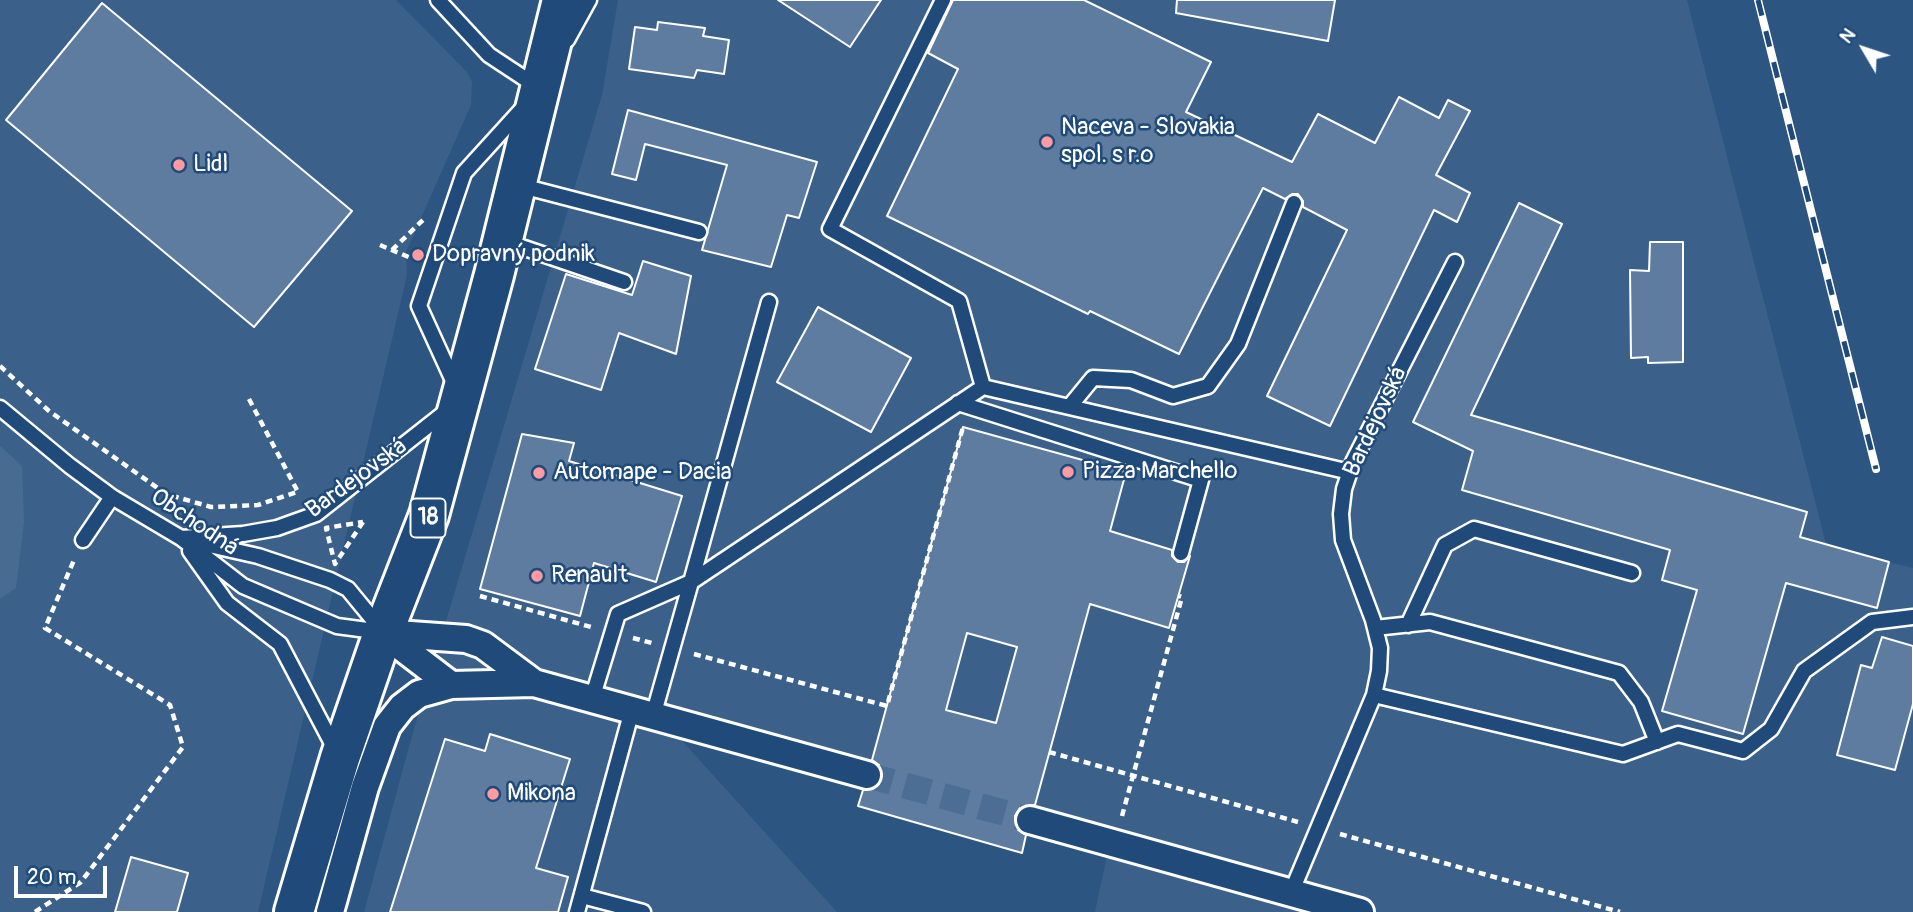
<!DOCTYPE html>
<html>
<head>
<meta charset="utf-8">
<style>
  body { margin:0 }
  #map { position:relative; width:1913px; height:912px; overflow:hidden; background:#2c5582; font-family:Pangolin,sans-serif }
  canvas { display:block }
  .north { position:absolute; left:1829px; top:14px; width:70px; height:70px; -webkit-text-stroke:5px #1f4a7a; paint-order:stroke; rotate:309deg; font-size:19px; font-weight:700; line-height:28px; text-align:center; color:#fff }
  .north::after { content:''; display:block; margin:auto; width:24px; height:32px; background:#fff; clip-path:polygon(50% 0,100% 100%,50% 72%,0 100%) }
  .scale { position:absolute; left:14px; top:866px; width:93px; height:32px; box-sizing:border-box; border:4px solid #fff; border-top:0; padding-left:9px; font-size:21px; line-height:24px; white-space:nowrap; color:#fff; -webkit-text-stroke:5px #1f4a7a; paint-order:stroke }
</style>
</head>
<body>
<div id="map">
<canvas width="1913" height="912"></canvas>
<div class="north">N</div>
<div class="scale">20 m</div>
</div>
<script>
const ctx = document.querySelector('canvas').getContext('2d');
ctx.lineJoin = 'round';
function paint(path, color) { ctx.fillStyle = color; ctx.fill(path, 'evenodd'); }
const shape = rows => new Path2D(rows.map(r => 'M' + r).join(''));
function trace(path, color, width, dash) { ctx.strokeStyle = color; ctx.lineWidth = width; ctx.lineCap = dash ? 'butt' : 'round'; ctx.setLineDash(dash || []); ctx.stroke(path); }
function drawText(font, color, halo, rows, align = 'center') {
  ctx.font = font + ' Pangolin,sans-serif'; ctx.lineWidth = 5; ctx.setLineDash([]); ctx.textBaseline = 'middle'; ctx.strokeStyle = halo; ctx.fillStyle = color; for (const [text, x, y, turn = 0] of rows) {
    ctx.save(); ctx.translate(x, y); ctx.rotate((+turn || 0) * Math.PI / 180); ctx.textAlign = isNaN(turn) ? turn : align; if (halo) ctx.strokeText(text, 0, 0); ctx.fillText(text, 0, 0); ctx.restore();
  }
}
const built = shape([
  [0,0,396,0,467,72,472,82,471,105,406,252,407,275,258,912,0,912],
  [618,0,1687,0,1827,548,1913,568,1913,912,1095,912,1110,841,656,712,837,912,364,912,412,736,602,95]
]);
const green = shape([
  [0,446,22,466,24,522,16,588,0,599]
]);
const building = shape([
  [778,0,881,0,850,47,778,0],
  [953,0,1084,0,1211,62,1186,112,1292,162,1318,114,1375,143,1399,97,1439,118,1448,100,1470,111,1436,175,1470,193,1457,222,1434,210,1330,426,1267,396,1347,230,1303,207,1303,201,1298,194,1292,194,1285,199,1263,188,1179,354,1090,311,1088,314,887,216,958,69,928,53,953,0],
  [1177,0,1335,0,1328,41,1176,13,1177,0],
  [102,3,352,211,254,327,6,120,102,3],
  [658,22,705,28,703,36,729,40,724,74,697,70,694,78,629,69,635,27,657,30,658,22],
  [628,110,817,162,799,218,787,215,771,267,702,250,727,165,645,144,636,180,612,174,628,110],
  [1519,203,1562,224,1471,415,1807,512,1800,537,1889,562,1877,608,1786,583,1743,734,1662,711,1697,590,1662,580,1670,550,1462,490,1473,451,1413,422,1519,203],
  [1650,242,1683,242,1683,362,1648,363,1648,357,1631,358,1630,270,1649,271,1650,242],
  [643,261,691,276,676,354,619,333,601,390,535,369,566,274,632,295,643,261],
  [818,307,911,358,871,432,777,382,818,307],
  [963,427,1126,472,1110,531,1172,550,1172,556,1178,562,1184,562,1190,556,1169,628,1090,604,1035,805,1020,808,1015,816,1018,830,1026,835,1022,853,858,806,863,790,878,787,882,779,879,765,872,760,963,427],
  [967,633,1017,647,996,723,946,710,967,633],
  [522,434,574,443,569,461,682,496,656,582,594,563,580,616,480,589,522,434],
  [1882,637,1913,646,1913,704,1895,770,1837,755,1861,665,1872,668,1882,637],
  [490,734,570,759,536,868,568,877,558,912,390,912,445,739,485,751,490,734],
  [131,857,188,873,177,912,115,912,131,857]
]);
const minorTunnel = shape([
  [867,775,1030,820]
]);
const path = shape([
  [380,245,411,258],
  [392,250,424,219],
  [0,366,49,411,166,494,211,507,258,505,297,492],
  [249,399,299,494],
  [363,522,335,564,326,528,363,522],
  [480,596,591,627],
  [633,638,652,643],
  [694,654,887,706,963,427],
  [1049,752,1298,822],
  [1122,816,1182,597,1179,596],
  [1340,834,1620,912],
  [35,912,81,882,183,747,170,705,45,628,74,560]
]);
const service = shape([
  [438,0,489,55,539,88],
  [943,0,830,229,959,301,983,387],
  [567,40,589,0],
  [518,185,699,232],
  [504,241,624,282],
  [456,387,419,306,464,173,524,107],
  [958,403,1201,480,1181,553],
  [1070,406,1093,378,1131,380,1173,396,1208,386,1238,344,1294,203],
  [0,408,70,466,112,497,181,538,243,586,337,626,382,632],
  [181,538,243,534,277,528,316,514,448,410],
  [83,540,112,497],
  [196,542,258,556,330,580,348,589,380,628],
  [190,551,227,603,280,644,335,749],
  [1408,625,1445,545,1474,529,1632,573],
  [1375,628,1430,622,1619,673,1641,702,1657,742],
  [1374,695,1623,754,1678,734,1743,751,1771,729,1804,671,1872,622,1913,617],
  [592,699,618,614,691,582,769,302],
  [653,716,691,582,983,387,1350,472],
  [1291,893,1374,695,1379,671,1380,648,1373,620,1343,540,1341,514,1344,489,1353,462,1455,262],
  [582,896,643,912],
  [577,912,632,710]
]);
const minor = shape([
  [383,633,451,685,534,683,867,775],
  [383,633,466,639,483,645,534,683],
  [1030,820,1360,912],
  [330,912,365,787,387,726,402,707,419,694,451,685]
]);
const primary = shape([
  [294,912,340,758,383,633,429,515,494,275,562,0]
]);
const rail = shape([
  [1758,0,1876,469]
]);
const markers = [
  [1047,142,7,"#ff9aa2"],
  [179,165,7,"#ff9aa2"],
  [418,255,7,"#ff9aa2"],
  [1068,472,7,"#ff9aa2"],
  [539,473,7,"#ff9aa2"],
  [537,576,7,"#ff9aa2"],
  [493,794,7,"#ff9aa2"]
];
const shields = [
  [428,518,35]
];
const shieldNames = [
  ["18",428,518]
];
const poiNames = [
  ["Naceva - Slovakia",1061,128],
  ["spol. s r.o",1061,156],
  ["Lidl",193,165],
  ["Dopravný podnik",432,255],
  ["Pizza Marchello",1082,472],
  ["Automape - Dacia",553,473],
  ["Renault",551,576],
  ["Mikona",507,794]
];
const streetNames = [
  ["Bardejovská",1376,422,-65],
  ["Bardejovská",357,479,-36],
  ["Obchodná",194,523,34]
];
paint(built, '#3b618b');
paint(green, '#486b92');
paint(building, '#5e7c9f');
trace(building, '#fff', 2);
trace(minorTunnel, '#4c6e95', 26, [26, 13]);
trace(service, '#fff', 19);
trace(minor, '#fff', 32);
trace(primary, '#fff', 44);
trace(path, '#fff', 4.5, [7, 5]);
trace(service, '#1f4a7a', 14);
trace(minor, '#1f4a7a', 26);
trace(primary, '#1f4a7a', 38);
trace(rail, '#fff', 8);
trace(rail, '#1f4a7a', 5, [16]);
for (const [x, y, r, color] of markers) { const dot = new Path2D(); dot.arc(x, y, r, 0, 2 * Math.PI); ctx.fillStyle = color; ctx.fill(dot); trace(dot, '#1f4a7a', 2.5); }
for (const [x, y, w] of shields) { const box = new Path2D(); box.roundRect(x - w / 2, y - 19.5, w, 39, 5); ctx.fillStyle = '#1f4a7a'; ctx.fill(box); trace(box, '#fff', 2); }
drawText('bold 23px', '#fff', null, shieldNames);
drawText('24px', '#fff', '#1f4a7a', poiNames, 'left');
drawText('24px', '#fff', '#1f4a7a', streetNames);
</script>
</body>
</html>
